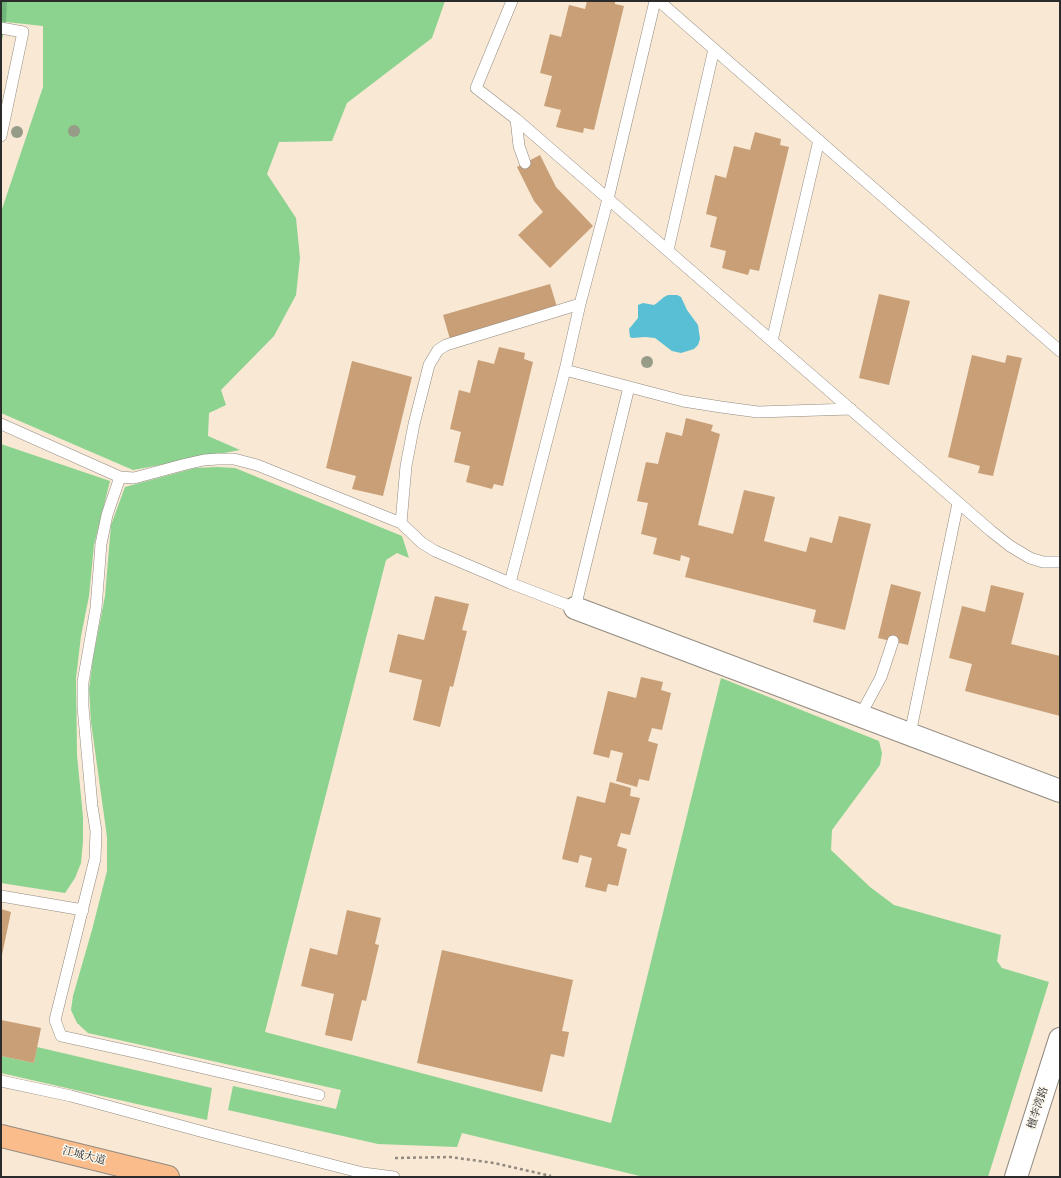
<!DOCTYPE html>
<html>
<head>
<meta charset="utf-8">
<style>
  body { margin:0 }
  #map { position:relative; width:1061px; height:1178px; overflow:hidden; background:#f8e8d4; font-family:"Old Standard TT",serif }
  canvas { display:block }
  .frame { position:absolute; inset:0; border:2px solid #2b2b2b; pointer-events:none }
</style>
</head>
<body>
<div id="map">
<canvas width="1061" height="1178"></canvas>
<div class="frame"></div>
</div>
<script>
const ctx = document.querySelector('canvas').getContext('2d');
ctx.lineJoin = 'round';
function paint(path, color) { ctx.fillStyle = color; ctx.fill(path, 'evenodd'); }
const shape = rows => new Path2D(rows.map(r => 'M' + r).join(''));
function trace(path, color, width, dash) { ctx.strokeStyle = color; ctx.lineWidth = width; ctx.lineCap = dash ? 'butt' : 'round'; ctx.setLineDash(dash || []); ctx.stroke(path); }
function drawText(font, color, halo, rows, align = 'center') {
  ctx.font = font + ' "Old Standard TT","Noto Serif SC",serif'; ctx.lineWidth = 3; ctx.setLineDash([]); ctx.textBaseline = 'middle'; ctx.strokeStyle = halo; ctx.fillStyle = color; for (const [text, x, y, turn = 0] of rows) {
    ctx.save(); ctx.translate(x, y); ctx.rotate((+turn || 0) * Math.PI / 180); ctx.textAlign = isNaN(turn) ? turn : align; if (halo) ctx.strokeText(text, 0, 0); ctx.fillText(text, 0, 0); ctx.restore();
  }
}
const green = shape([
  [1,1,445,1,432,38,347,103,332,141,279,142,267,174,296,218,300,258,296,295,274,336,221,390,226,405,209,413,208,436,240,450,133,470,1,413,1,212,43,87,43,26,6,22,1,44],
  [1,444,110,481,94,545,89,596,81,636,76,678,77,755,83,817,83,841,81,863,75,878,65,893,1,883],
  [217,467,235,468,402,536,409,558,397,553,386,560,265,1032,611,1123,721,678,879,741,882,753,880,765,832,830,831,850,870,887,894,905,1001,935,997,961,1002,968,1049,982,988,1177,644,1177,462,1133,457,1147,378,1144,228,1110,233,1086,336,1109,341,1090,88,1033,77,1023,71,1010,73,996,92,930,107,871,107,837,91,722,89,689,93,658,105,596,111,525,125,487,195,468],
  [37,1047,212,1088,207,1120,1,1073,1,1056,34,1063]
]);
const forest = shape([
  [1,1,7,1,6,22,1,21]
]);
const water = shape([
  [668,295,677,295,681,297,687,310,698,325,700,339,698,345,694,349,681,353,672,351,655,338,645,337,632,338,630,337,629,329,638,318,638,305,643,303,654,305,657,303,664,297]
]);
const building = shape([
  [587,1,615,1,615,4,624,6,594,130,584,128,583,133,556,127,561,110,544,106,552,76,540,73,550,34,561,37,569,5,585,9],
  [755,132,781,139,780,145,789,147,759,271,750,269,748,275,722,268,726,251,710,247,717,217,706,214,715,175,726,178,734,146,750,150],
  [540,155,556,187,593,226,550,268,518,235,543,212,534,201,517,167],
  [550,284,557,307,450,339,443,315],
  [879,294,910,301,889,385,859,378],
  [499,347,525,353,524,359,533,362,503,486,494,484,492,489,466,482,470,466,454,462,461,432,450,429,459,390,470,393,478,360,494,364],
  [972,355,1005,363,1007,355,1022,358,993,476,978,473,980,466,948,457],
  [352,361,412,377,383,496,352,489,356,476,326,468],
  [686,418,713,425,711,431,720,434,698,525,733,534,744,490,775,497,764,541,806,552,810,537,832,543,839,516,871,524,845,630,813,622,816,610,685,577,690,558,681,555,680,561,653,554,657,538,641,534,648,503,637,501,646,462,658,464,666,432,682,436],
  [891,584,921,592,908,645,878,638],
  [991,585,1024,593,1011,644,1060,656,1060,716,965,691,972,664,949,658,962,606,985,612],
  [435,596,469,604,462,630,467,631,453,687,450,686,440,727,413,720,422,680,389,672,398,634,424,640],
  [641,677,663,682,661,690,671,693,662,730,652,728,648,741,658,744,649,781,639,779,637,787,616,781,623,753,611,750,609,758,593,754,608,691,636,698],
  [610,782,631,788,630,796,640,798,630,835,621,833,617,846,627,849,618,886,608,884,606,892,585,887,592,858,580,855,578,863,562,859,577,796,605,803],
  [1,909,11,912,2,955,1,955],
  [347,910,381,918,375,944,379,945,366,1001,362,1000,352,1041,325,1035,334,994,301,986,310,948,337,955],
  [442,950,573,980,562,1031,569,1032,564,1057,551,1054,542,1092,417,1063],
  [1,1020,41,1028,34,1063,1,1056]
]);
const path = shape([
  [395,1158,450,1157,494,1163,551,1176]
]);
const lane = shape([
  [512,1,476,88,516,119,991,531,1010,546,1030,558,1043,562,1060,562],
  [659,1,1060,351],
  [1,28,23,32,1,136],
  [516,119,519,146,525,163],
  [668,250,714,49],
  [580,304,446,345,438,350,429,365,414,424,406,466,401,523,422,543,435,551,510,583,575,608,629,387],
  [772,341,819,140],
  [565,370,683,401,721,407,758,412,851,409],
  [1,424,120,477,134,478,186,464,204,460,218,459,234,459,257,465,401,523],
  [120,477,107,515,101,544,96,608,83,682,83,707,92,806,96,831,95,859,55,1020,61,1036,143,1054,319,1095],
  [510,583,565,370,580,304,608,199,655,1],
  [860,716,881,677,893,641],
  [910,734,958,503],
  [1,896,83,910],
  [1,1081,71,1096,211,1134,363,1173,394,1177]
]);
const street = shape([
  [575,608,1060,791],
  [1016,1177,1060,1039]
]);
const highway = shape([
  [1,1136,168,1177]
]);
const trees = [
  [74,131],
  [17,132],
  [647,362]
];
const streetNames = [
  ["檀李湾路",1038,1108,-72],
  ["江城大道",84,1156,14]
];
paint(green, '#8bd38e');
paint(forest, '#70b579');
paint(water, '#58bfd5');
paint(building, '#c89f77');
trace(lane, '#928a80', 12);
trace(street, '#928a80', 24);
trace(highway, '#928a80', 24);
trace(path, '#928a80', 2.5, [3, 3]);
trace(lane, '#fff', 11);
trace(street, '#fff', 22);
trace(highway, '#fabc8b', 22);
ctx.fillStyle = '#979c88';
for (const [x, y] of trees) { ctx.beginPath(); ctx.arc(x, y, 6, 0, 2 * Math.PI); ctx.fill(); }
drawText('11px', '#2b2b2b', '#fbf7ec', streetNames);
</script>
</body>
</html>
